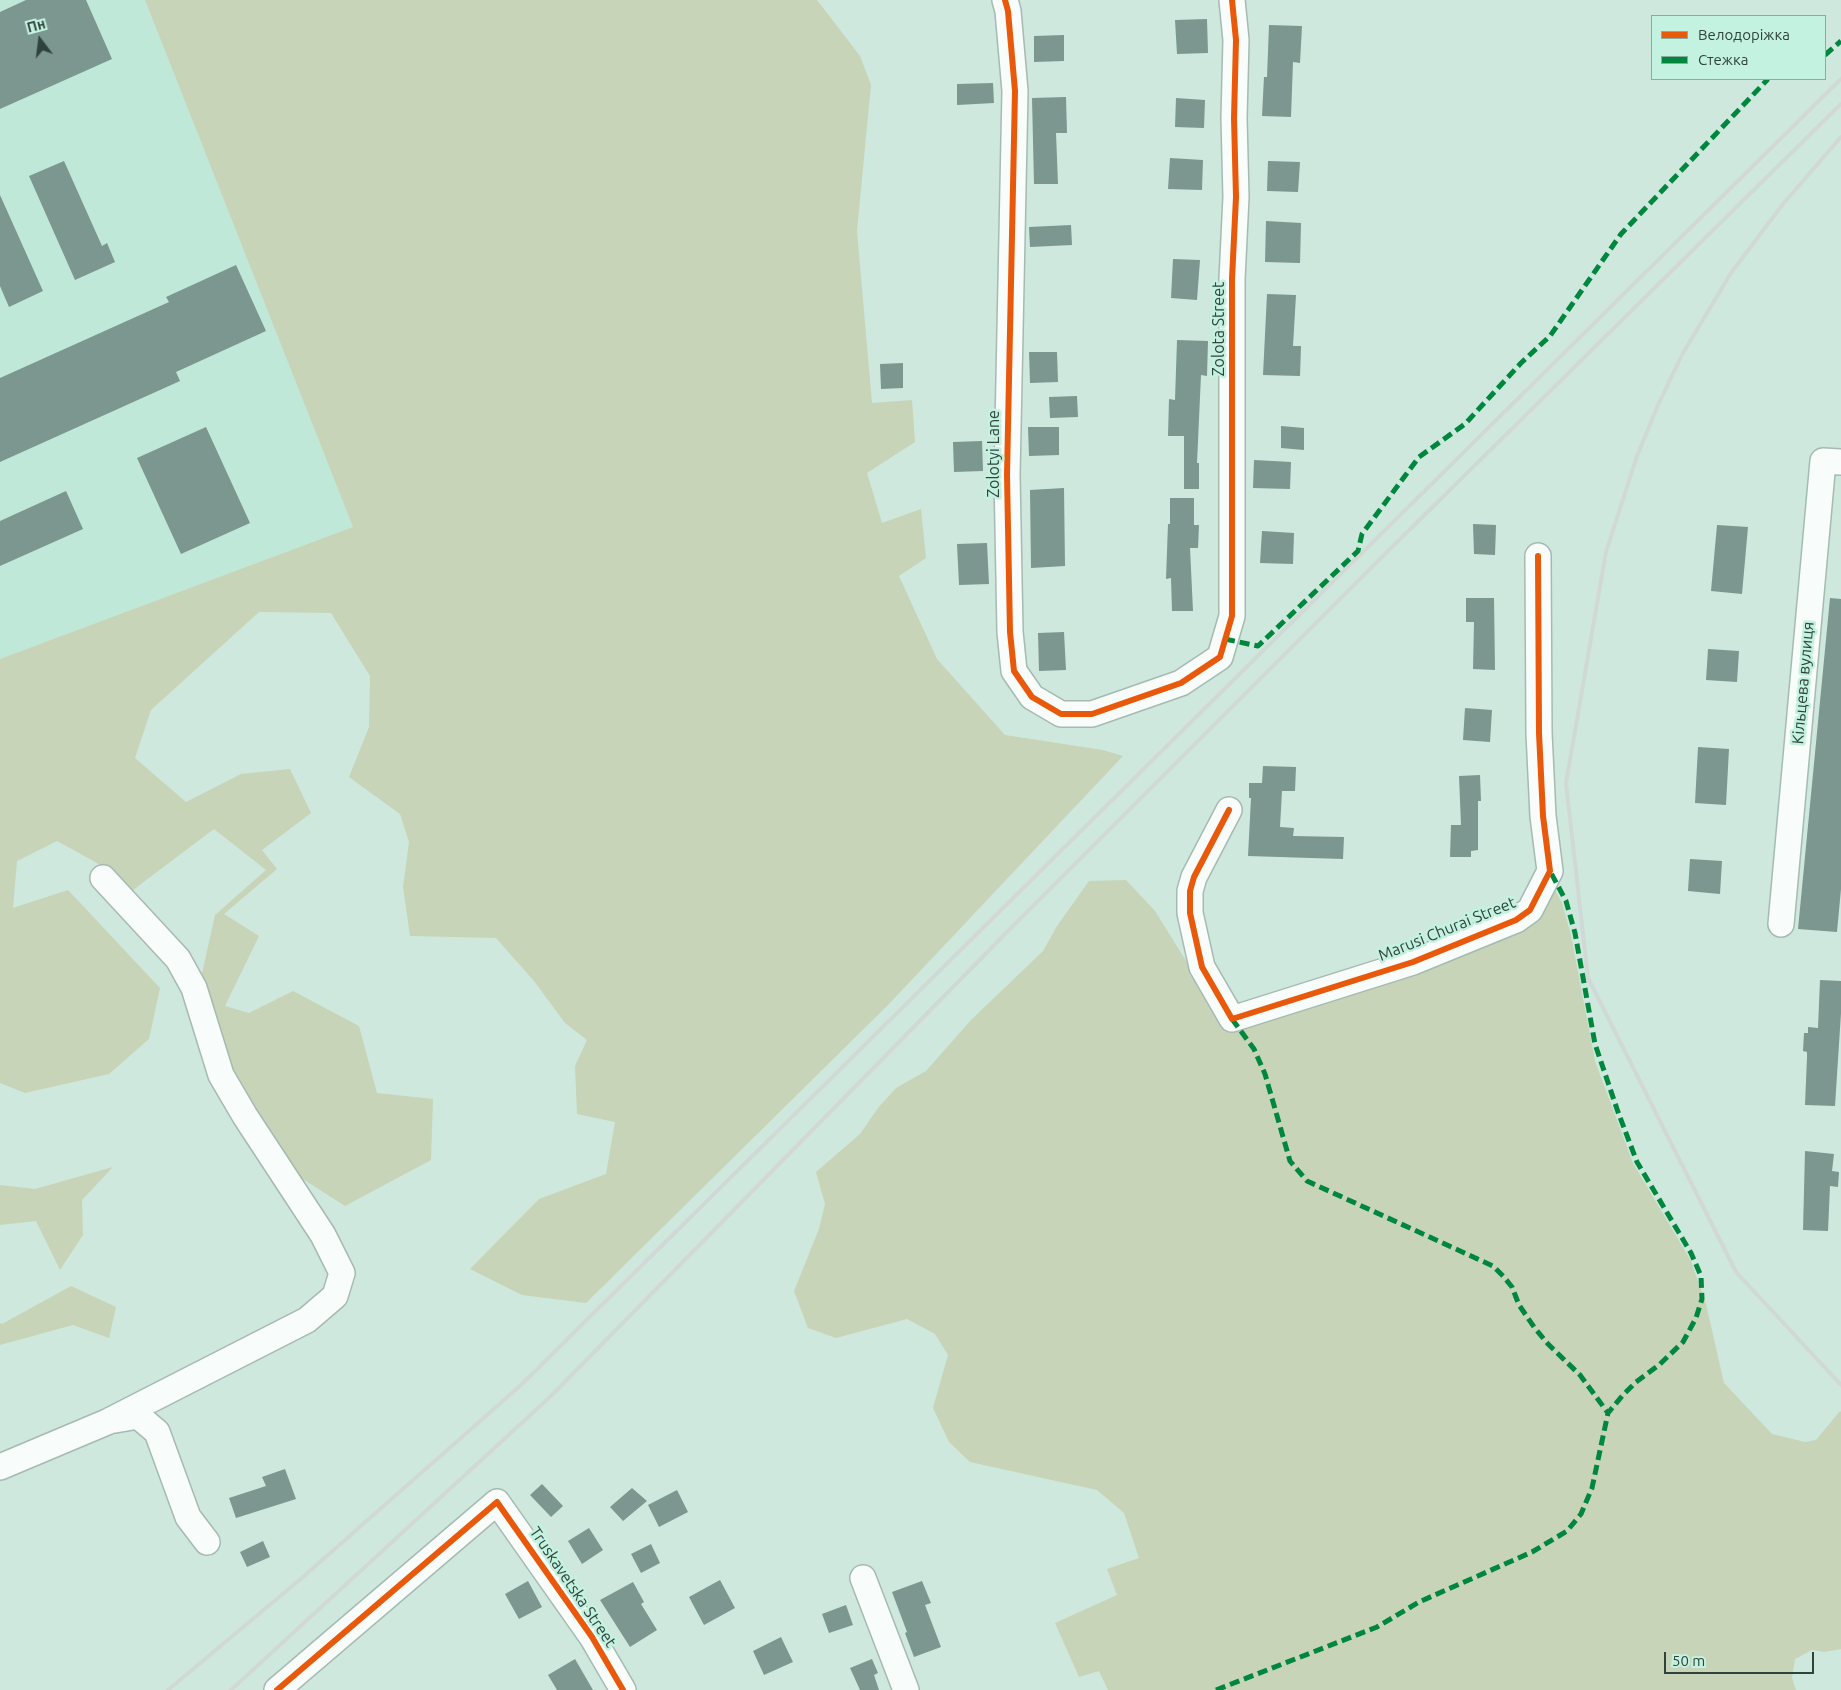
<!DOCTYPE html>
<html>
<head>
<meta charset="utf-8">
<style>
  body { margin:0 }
  #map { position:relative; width:1841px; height:1690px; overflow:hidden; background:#cee8de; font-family:Ubuntu,sans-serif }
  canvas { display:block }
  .legend { position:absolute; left:1651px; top:15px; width:175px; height:65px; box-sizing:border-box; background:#c4f2e0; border:1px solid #88ac9e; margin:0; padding:6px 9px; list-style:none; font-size:15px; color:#2f423b }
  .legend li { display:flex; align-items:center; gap:10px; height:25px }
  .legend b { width:25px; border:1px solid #88ac9e }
  .north { position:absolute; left:15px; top:15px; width:50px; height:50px; -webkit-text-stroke:4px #c4f2e0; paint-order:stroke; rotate:345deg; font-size:14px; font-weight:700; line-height:20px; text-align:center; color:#2f423b }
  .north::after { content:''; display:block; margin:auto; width:18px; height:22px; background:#2f423b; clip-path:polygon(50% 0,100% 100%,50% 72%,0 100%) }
  .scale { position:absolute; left:1664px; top:1652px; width:150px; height:22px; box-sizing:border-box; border:2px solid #2f423b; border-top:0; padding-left:6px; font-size:15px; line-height:18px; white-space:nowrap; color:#2f423b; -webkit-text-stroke:4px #c4f2e0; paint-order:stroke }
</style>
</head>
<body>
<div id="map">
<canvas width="1841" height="1690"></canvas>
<ul class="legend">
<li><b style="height:6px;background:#e8590c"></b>Велодоріжка</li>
<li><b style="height:6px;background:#00873e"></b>Стежка</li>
</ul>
<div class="north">Пн</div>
<div class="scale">50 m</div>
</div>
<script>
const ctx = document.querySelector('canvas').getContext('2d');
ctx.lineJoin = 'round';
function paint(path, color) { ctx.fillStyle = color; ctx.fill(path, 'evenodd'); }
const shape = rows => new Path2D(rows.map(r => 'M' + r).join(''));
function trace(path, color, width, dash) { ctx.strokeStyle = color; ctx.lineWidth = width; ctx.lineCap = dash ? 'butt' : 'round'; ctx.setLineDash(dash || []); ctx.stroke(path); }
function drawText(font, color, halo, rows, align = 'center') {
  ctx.font = font + ' Ubuntu,sans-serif'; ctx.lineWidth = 5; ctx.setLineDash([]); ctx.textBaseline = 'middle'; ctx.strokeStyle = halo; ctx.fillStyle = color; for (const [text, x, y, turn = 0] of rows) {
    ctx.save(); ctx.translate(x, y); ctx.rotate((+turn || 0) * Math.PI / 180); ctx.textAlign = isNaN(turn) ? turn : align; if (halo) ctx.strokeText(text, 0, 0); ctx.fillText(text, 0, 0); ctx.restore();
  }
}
const built = shape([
  [0,0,145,0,353,527,0,659]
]);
const green = shape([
  [145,0,817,0,860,56,871,85,857,231,872,403,912,400,915,442,867,473,882,523,921,509,926,558,899,576,937,659,1005,735,1103,750,1123,756,888,1005,586,1303,522,1295,470,1269,539,1199,606,1174,615,1122,577,1114,575,1066,587,1040,565,1023,534,981,496,938,410,936,403,887,409,842,400,814,349,777,369,727,370,676,331,613,259,612,151,710,135,758,186,802,241,774,290,769,311,813,262,850,277,869,224,914,259,936,225,1006,249,1013,293,991,359,1026,377,1093,433,1099,431,1160,345,1206,295,1174,220,1076,197,996,215,915,266,870,214,829,133,890,97,863,57,841,17,861,13,908,68,890,160,988,149,1039,109,1074,25,1093,0,1083,0,659,353,527],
  [1126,880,1155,911,1226,1025,1434,961,1552,884,1562,903,1571,935,1595,1061,1633,1163,1691,1261,1706,1304,1724,1383,1772,1434,1805,1442,1816,1440,1840,1411,1841,1412,1841,1649,1824,1652,1812,1650,1795,1659,1792,1678,1796,1690,1108,1690,1099,1671,1079,1677,1055,1623,1117,1595,1107,1569,1139,1558,1124,1513,1097,1490,970,1462,949,1442,933,1408,948,1355,935,1334,907,1319,836,1338,808,1328,794,1291,819,1229,825,1204,816,1172,860,1134,878,1108,896,1088,926,1071,971,1020,1043,951,1057,926,1089,881],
  [113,1167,82,1200,83,1235,60,1270,36,1221,0,1225,0,1185,35,1189],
  [71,1286,116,1307,109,1338,73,1325,0,1345,0,1323,2,1324]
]);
const building = shape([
  [26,0,86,0,112,59,0,109,0,12],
  [1207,19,1208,53,1177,54,1175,20],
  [1269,25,1302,26,1300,63,1293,62,1291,117,1262,116,1264,77,1267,77],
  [1064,35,1064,61,1034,62,1034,36],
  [993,83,994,103,957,105,957,84],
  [1066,97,1067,133,1056,133,1058,184,1034,184,1032,98],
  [1176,98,1205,100,1204,128,1175,127],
  [1170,158,1203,160,1202,190,1168,189],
  [64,161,102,246,107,243,115,262,75,280,29,176],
  [1268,161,1300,162,1298,192,1267,191],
  [0,195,43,291,9,307,0,286],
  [1266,221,1301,223,1300,263,1265,262],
  [1071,225,1072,245,1030,247,1029,227],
  [1173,259,1200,260,1197,300,1171,298],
  [236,265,266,331,176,372,180,381,0,462,0,378,169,302,166,297],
  [1267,294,1296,295,1293,346,1301,346,1300,376,1263,375],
  [1177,340,1208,341,1207,376,1201,375,1197,463,1199,463,1199,489,1184,489,1184,436,1168,436,1169,399,1175,400],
  [1029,352,1057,352,1058,382,1030,383],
  [903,363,903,388,881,389,880,364],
  [1077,396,1078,417,1050,418,1049,397],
  [1281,426,1304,428,1304,450,1281,448],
  [206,427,250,523,181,554,137,458],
  [1028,427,1059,427,1059,455,1029,456],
  [982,441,983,471,954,472,953,442],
  [1254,460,1291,462,1290,489,1253,488],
  [1064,488,1065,566,1031,568,1030,490],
  [66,491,83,529,0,566,0,521],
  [1170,498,1194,498,1194,525,1199,525,1198,548,1190,548,1193,611,1172,611,1171,578,1166,579,1168,524,1170,524],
  [1473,524,1496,525,1495,555,1474,554],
  [1717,525,1748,527,1742,594,1711,591],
  [1262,531,1294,533,1293,564,1260,563],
  [987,543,989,584,959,585,957,544],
  [1466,598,1494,598,1495,670,1473,669,1474,622,1466,622],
  [1830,598,1841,599,1841,889,1837,932,1798,929],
  [1064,632,1066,670,1039,671,1038,633],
  [1708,649,1739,651,1737,682,1706,680],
  [1465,708,1492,710,1490,742,1463,740],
  [1698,747,1729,749,1726,805,1695,803],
  [1263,766,1296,767,1295,791,1282,791,1280,827,1294,828,1293,836,1344,837,1343,859,1248,856,1251,798,1249,798,1249,783,1262,783],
  [1480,775,1481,801,1478,801,1478,850,1471,851,1471,857,1450,857,1451,825,1461,825,1459,776],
  [1690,859,1722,861,1720,894,1688,891],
  [1820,980,1841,981,1841,1013,1835,1106,1805,1105,1807,1057,1807,1052,1803,1051,1804,1033,1808,1033,1808,1027,1818,1028],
  [1805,1151,1834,1154,1832,1171,1839,1172,1838,1187,1830,1186,1828,1231,1803,1230],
  [285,1469,296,1499,236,1518,229,1498,266,1486,262,1477],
  [542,1484,563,1506,551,1517,530,1495],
  [632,1488,647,1501,623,1521,610,1507],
  [677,1490,688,1512,659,1527,648,1505],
  [589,1528,603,1550,582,1564,568,1541],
  [263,1541,270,1557,247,1567,240,1552],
  [651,1544,660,1563,641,1573,631,1554],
  [720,1580,735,1608,704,1625,689,1597],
  [528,1581,542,1607,519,1619,505,1594],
  [922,1581,931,1603,925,1605,941,1647,914,1657,905,1633,907,1632,892,1592],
  [633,1582,644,1602,641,1604,657,1630,630,1647,600,1600],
  [846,1605,853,1625,829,1633,822,1614],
  [781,1637,793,1662,764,1675,753,1651],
  [575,1659,593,1690,557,1690,548,1675],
  [872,1659,878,1673,874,1675,879,1690,860,1690,850,1668]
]);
const minor = shape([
  [1005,0,1008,11,1015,91,1007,475,1010,632,1014,671,1032,697,1061,714,1092,714,1181,683,1220,657,1232,616,1232,279,1236,197,1234,118,1236,40,1232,0],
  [1229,810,1194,877,1190,891,1190,913,1202,967,1232,1019,1413,962,1516,920,1530,910,1550,871,1543,816,1539,733,1538,556],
  [1781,924,1823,461,1841,462],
  [115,1420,138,1416,157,1432,188,1517,207,1542],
  [0,1467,107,1422,307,1320,335,1296,342,1273,323,1235,245,1116,221,1075,194,988,178,959,103,878],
  [863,1578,906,1690],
  [277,1690,497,1502,592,1637,623,1690]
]);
const rail = shape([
  [1841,137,1783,204,1731,273,1683,353,1658,405,1637,456,1606,552,1566,783,1588,978,1736,1272,1841,1385],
  [168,1690,303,1577,521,1385,1841,79],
  [231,1690,551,1396,1012,927,1385,554,1841,104]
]);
const quiet = shape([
  [1825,55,1841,41],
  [1225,639,1258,646,1358,551,1362,534,1419,457,1465,424,1521,363,1550,336,1621,234,1768,79],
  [1232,1019,1254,1049,1265,1074,1290,1161,1307,1181,1493,1266,1504,1277,1512,1287,1519,1305,1534,1327,1548,1344,1580,1375,1608,1413],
  [1216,1690,1377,1627,1419,1602,1532,1552,1567,1531,1581,1514,1592,1488,1608,1413,1623,1395,1636,1382,1659,1365,1683,1342,1696,1318,1702,1299,1701,1276,1691,1253,1637,1162,1618,1112,1595,1044,1575,933,1566,901,1550,871]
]);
const cycleway = shape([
  [1005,0,1008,11,1015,91,1007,475,1010,632,1014,671,1032,697,1061,714,1092,714,1181,683,1220,657,1232,616,1232,279,1236,197,1234,118,1236,40,1232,0],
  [1229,810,1194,877,1190,891,1190,913,1202,967,1232,1019,1413,962,1516,920,1530,910,1550,871,1543,816,1539,733,1538,556],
  [277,1690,497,1502,592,1637,623,1690]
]);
const streetNames = [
  ["Zolota Street",1219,329,-90],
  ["Zolotyi Lane",994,454,-90],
  ["Кільцева вулиця",1803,683,-85],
  ["Marusi Churai Street",1447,929,-22],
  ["Truskavetska Street",573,1587,56]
];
paint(built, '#bfe8d8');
paint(green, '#c7d4b7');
paint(building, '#7c9690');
trace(minor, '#a6bab2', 28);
trace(minor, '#f8fcfa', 25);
trace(rail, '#d1d9d6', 4);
trace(quiet, '#00873e', 5, [10, 5]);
trace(cycleway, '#e8590c', 6);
drawText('16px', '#2f423b', '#c4f2e0', streetNames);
</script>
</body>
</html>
